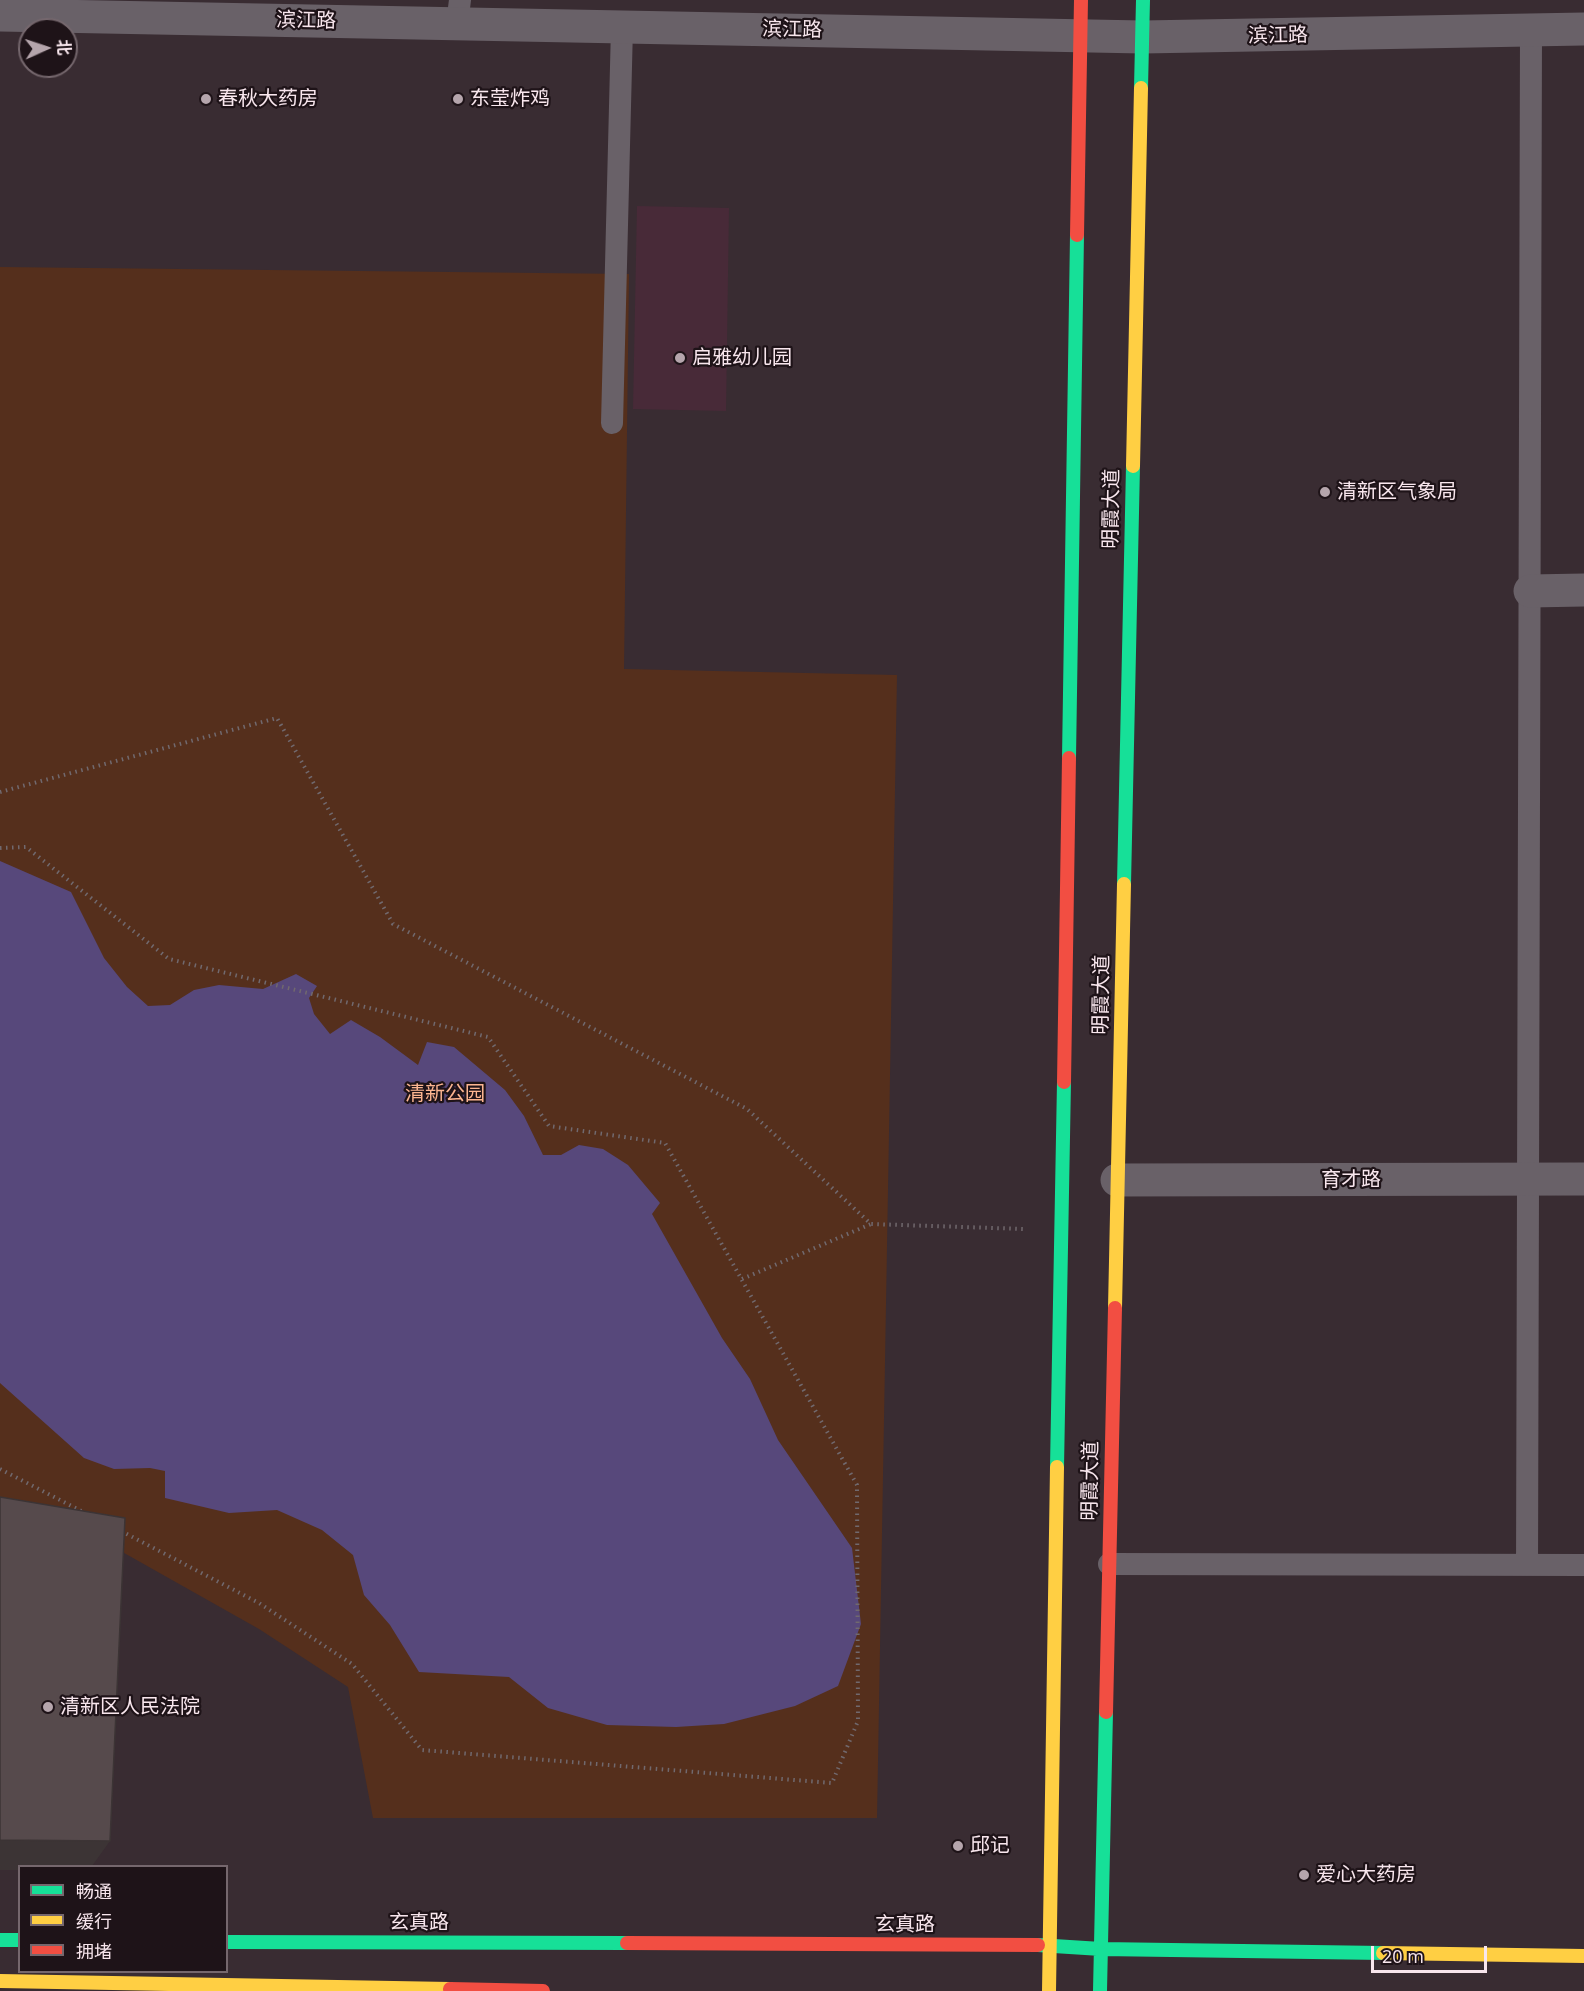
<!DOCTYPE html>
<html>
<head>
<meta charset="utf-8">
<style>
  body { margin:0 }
  #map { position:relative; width:1584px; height:1991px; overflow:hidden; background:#392c32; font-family:"Open Sans","Noto Sans SC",sans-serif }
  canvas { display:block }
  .legend { position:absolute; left:18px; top:1865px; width:210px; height:108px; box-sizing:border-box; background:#1e1318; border:2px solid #75676d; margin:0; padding:8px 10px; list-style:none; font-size:18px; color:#f8e6ed }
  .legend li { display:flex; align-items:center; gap:12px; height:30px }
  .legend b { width:30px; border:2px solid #75676d }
  .north { position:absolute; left:18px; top:18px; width:60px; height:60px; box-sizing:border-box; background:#1e1318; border:2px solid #75676d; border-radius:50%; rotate:87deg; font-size:16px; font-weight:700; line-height:24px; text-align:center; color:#f8e6ed }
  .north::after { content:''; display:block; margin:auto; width:21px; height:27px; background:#b5a5ac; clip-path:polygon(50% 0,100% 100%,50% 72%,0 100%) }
  .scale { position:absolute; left:1371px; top:1946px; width:116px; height:27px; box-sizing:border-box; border:3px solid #f8e6ed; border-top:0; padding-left:8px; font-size:18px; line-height:21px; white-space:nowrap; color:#f8e6ed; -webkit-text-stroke:4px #1e1318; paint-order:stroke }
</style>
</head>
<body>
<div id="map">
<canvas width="1584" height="1991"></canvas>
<ul class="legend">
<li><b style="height:8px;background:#16e098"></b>畅通</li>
<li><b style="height:8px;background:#ffcf43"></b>缓行</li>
<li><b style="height:8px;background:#f24e42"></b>拥堵</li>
</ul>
<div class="north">北</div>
<div class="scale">20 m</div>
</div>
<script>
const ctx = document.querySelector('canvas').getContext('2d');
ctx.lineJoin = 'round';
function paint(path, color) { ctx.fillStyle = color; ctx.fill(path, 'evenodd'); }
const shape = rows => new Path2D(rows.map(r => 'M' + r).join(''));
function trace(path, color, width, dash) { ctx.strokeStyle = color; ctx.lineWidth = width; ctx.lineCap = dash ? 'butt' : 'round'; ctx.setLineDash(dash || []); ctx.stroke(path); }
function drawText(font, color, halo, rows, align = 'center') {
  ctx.font = font + ' "Open Sans","Noto Sans SC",sans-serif'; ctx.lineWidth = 4.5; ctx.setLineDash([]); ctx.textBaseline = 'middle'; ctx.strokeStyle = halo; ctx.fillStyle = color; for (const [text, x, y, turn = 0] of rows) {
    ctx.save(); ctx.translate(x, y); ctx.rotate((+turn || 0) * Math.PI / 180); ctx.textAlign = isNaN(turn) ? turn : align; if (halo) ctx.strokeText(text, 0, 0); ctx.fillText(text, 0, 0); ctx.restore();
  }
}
const built = shape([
  [637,206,729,208,726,411,633,409]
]);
const green = shape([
  [0,267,629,274,624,669,897,675,877,1818,373,1818,348,1687,259,1629,94,1536,0,1512]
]);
const water = shape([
  [0,861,71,892,104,958,127,987,148,1006,170,1005,194,990,219,985,263,989,296,974,317,986,309,998,314,1014,330,1034,351,1020,380,1037,418,1065,427,1042,454,1047,505,1090,524,1116,543,1155,561,1155,579,1145,603,1149,628,1165,660,1203,652,1214,722,1338,750,1379,778,1440,852,1548,861,1624,838,1686,795,1706,724,1724,676,1727,607,1725,548,1708,509,1677,419,1672,390,1625,364,1595,353,1555,322,1530,277,1510,229,1513,165,1498,165,1471,150,1468,114,1469,84,1458,0,1383]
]);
const path = shape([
  [0,792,277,718,393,924,747,1109,871,1224,1024,1229],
  [0,848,26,847,169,959,488,1037,549,1126,665,1143,857,1485,858,1721,832,1783,422,1750,352,1664,259,1603,121,1531],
  [742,1279,871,1224],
  [0,1469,85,1513]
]);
const lane = shape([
  [457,24,460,0],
  [612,423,622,27],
  [1109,1564,1584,1565],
  [1527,1565,1531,31]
]);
const street = shape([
  [0,15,1143,37,1584,29],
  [1530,591,1584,590],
  [1117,1180,1584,1179]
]);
const fast = shape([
  [1141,88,1143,0],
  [1069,758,1077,235],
  [1124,884,1133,466],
  [1057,1467,1064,1082],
  [0,1940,20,1940],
  [226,1942,627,1943],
  [1038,1945,1101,1949,1383,1953],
  [1100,1991,1106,1712]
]);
const slow = shape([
  [1133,466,1141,88],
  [1115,1308,1124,884],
  [1383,1953,1584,1956],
  [0,1981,450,1989],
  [1049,1991,1057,1467]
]);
const jam = shape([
  [1077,235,1081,0],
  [1064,1082,1069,758],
  [1106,1712,1115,1308],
  [627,1943,1038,1945],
  [450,1989,543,1991]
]);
const shadedWall = shape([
  [0,1840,110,1841,92,1866,20,1866,20,1870,0,1870]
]);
const building = shape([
  [0,1497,125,1518,110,1841,0,1840,0,1497]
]);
const markers = [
  [206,99,6,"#b5a5ac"],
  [458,99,6,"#b5a5ac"],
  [680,358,6,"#b5a5ac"],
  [1325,492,6,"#b5a5ac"],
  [48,1707,6,"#b5a5ac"],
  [958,1846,6,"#b5a5ac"],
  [1304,1875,6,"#b5a5ac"]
];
const streetNames = [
  ["滨江路",306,21,1],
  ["滨江路",792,30,1],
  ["滨江路",1278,36,-1],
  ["明霞大道",1112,509,-89],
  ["明霞大道",1102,995,-89],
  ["育才路",1351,1180],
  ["明霞大道",1091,1481,-89],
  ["玄真路",419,1923],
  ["玄真路",905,1925]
];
const poiNames = [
  ["春秋大药房",218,99],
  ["东莹炸鸡",470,99],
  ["启雅幼儿园",692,358],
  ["清新区气象局",1337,492],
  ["清新区人民法院",60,1707],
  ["邱记",970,1846],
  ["爱心大药房",1316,1875]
];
const parkNames = [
  ["清新公园",445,1094]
];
paint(built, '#482a38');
paint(green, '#552f1c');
paint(water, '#57487b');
trace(path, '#71696e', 4, [1.5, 4.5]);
trace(lane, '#696168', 22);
trace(street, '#696168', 33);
trace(fast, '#16e098', 14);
trace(slow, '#ffcf43', 14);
trace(jam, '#f24e42', 14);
paint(shadedWall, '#3c3435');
paint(building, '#564a4c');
trace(building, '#3c3435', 1.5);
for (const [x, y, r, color] of markers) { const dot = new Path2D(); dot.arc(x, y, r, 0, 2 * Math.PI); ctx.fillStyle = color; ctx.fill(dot); trace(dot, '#1e1318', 2); }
drawText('20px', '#f8e6ed', '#1e1318', streetNames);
drawText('20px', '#f8e6ed', '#1e1318', poiNames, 'left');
drawText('20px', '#fcb591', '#1e1318', parkNames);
</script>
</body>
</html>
